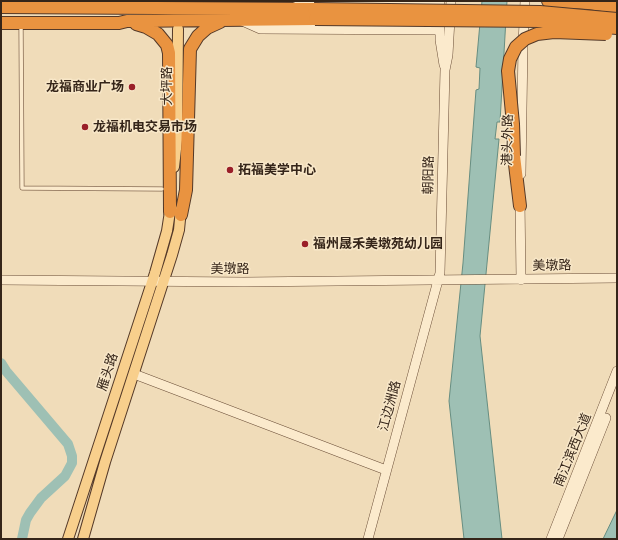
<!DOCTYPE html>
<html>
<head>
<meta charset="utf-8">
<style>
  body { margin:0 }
  #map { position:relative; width:618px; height:540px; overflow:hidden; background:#f0dcb9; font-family:"Libre Baskerville",serif }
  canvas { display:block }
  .frame { position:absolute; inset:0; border:2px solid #352519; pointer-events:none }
</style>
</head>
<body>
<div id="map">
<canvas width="618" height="540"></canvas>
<div class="frame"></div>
</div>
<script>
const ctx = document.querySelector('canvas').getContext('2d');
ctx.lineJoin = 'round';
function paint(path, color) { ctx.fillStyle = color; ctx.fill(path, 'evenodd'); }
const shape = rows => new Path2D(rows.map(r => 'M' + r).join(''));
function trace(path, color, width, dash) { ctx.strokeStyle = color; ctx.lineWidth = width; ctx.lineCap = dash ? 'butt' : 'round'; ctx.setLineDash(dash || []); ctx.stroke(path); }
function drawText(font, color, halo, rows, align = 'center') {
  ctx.font = font + ' "Libre Baskerville","Noto Sans SC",serif'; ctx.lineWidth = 3; ctx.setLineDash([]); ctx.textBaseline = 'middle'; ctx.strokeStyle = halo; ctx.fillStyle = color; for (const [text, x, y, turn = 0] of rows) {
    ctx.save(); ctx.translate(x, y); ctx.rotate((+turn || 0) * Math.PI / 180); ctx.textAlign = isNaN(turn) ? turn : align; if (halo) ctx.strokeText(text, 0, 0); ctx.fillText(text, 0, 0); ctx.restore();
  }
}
const water = shape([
  [482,1,507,1,500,122,497,122,495,139,499,139,480,336,502,539,464,539,449,401,463,263,476,90,479,89,480,68,476,67,482,1],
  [617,510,617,539,603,539,617,510]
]);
const river = shape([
  [1,363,6,371,68,444,72,456,72,463,65,476,41,498,30,513,26,520,22,539]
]);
const lane = shape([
  [21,24,22,188,162,189]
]);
const secondary = shape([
  [295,7,311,1,440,3],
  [242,21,260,29,440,30],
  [440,26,440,40,444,65],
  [521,174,523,44,525,1],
  [520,200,521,280],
  [1,280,244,282,617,278],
  [134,374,386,470],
  [368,539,440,273,445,70,448,55,451,1],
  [551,539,617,371],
  [558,539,606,418]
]);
const primary = shape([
  [174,167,177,140,178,29],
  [68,539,155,273,167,231,171,205],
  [83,539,105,462,172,255,179,230,181,209]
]);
const highway = shape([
  [548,1,588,3,617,7],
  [1,7,314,9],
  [1,23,119,23,127,21,315,19],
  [136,24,146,27,158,34,167,45,169,53,170,212],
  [514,156,520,206],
  [181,215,186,190,190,49,198,36,207,28,220,22]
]);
const highwayBridge = shape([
  [314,9,540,12,617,19],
  [315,19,541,21,617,28],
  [514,156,513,124,508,71,510,59,516,47,525,39,537,34,554,32,606,34]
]);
const markers = [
  [132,87,4,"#9a1f28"],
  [85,127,4,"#9a1f28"],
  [230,170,4,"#9a1f28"],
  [305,244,4,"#9a1f28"]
];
const streetNames = [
  ["大坪路",167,86,-90],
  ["港头外路",508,140,-89],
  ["朝阳路",429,175,-89],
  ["美墩路",552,266,-1],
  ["美墩路",230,269],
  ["雁头路",108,372,-72],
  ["江边洲路",390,406,-75],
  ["南江滨西大道",573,450,-68]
];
const poiNames = [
  ["龙福商业广场",124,87,"right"],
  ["龙福机电交易市场",93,127],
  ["拓福美学中心",238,170],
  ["福州晟禾美墩苑幼儿园",313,244]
];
paint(water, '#9ec0b4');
trace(water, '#668d81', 1);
trace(river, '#9ec0b4', 10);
trace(lane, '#876b53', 5);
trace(secondary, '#694c36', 10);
trace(primary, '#543928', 12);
trace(highway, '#543928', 14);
trace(lane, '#fbeacc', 3.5);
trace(secondary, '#fbeacc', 9);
trace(primary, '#f8cf8c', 10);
trace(highway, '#e99340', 12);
trace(highwayBridge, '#543928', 14, []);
trace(highwayBridge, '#e99340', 12);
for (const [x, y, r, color] of markers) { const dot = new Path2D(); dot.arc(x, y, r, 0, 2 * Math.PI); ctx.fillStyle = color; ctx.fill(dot); trace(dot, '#f8e7c8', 1.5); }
drawText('13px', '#352519', '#f8e7c8', streetNames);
drawText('bold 13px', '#352519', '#f8e7c8', poiNames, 'left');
</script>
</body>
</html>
